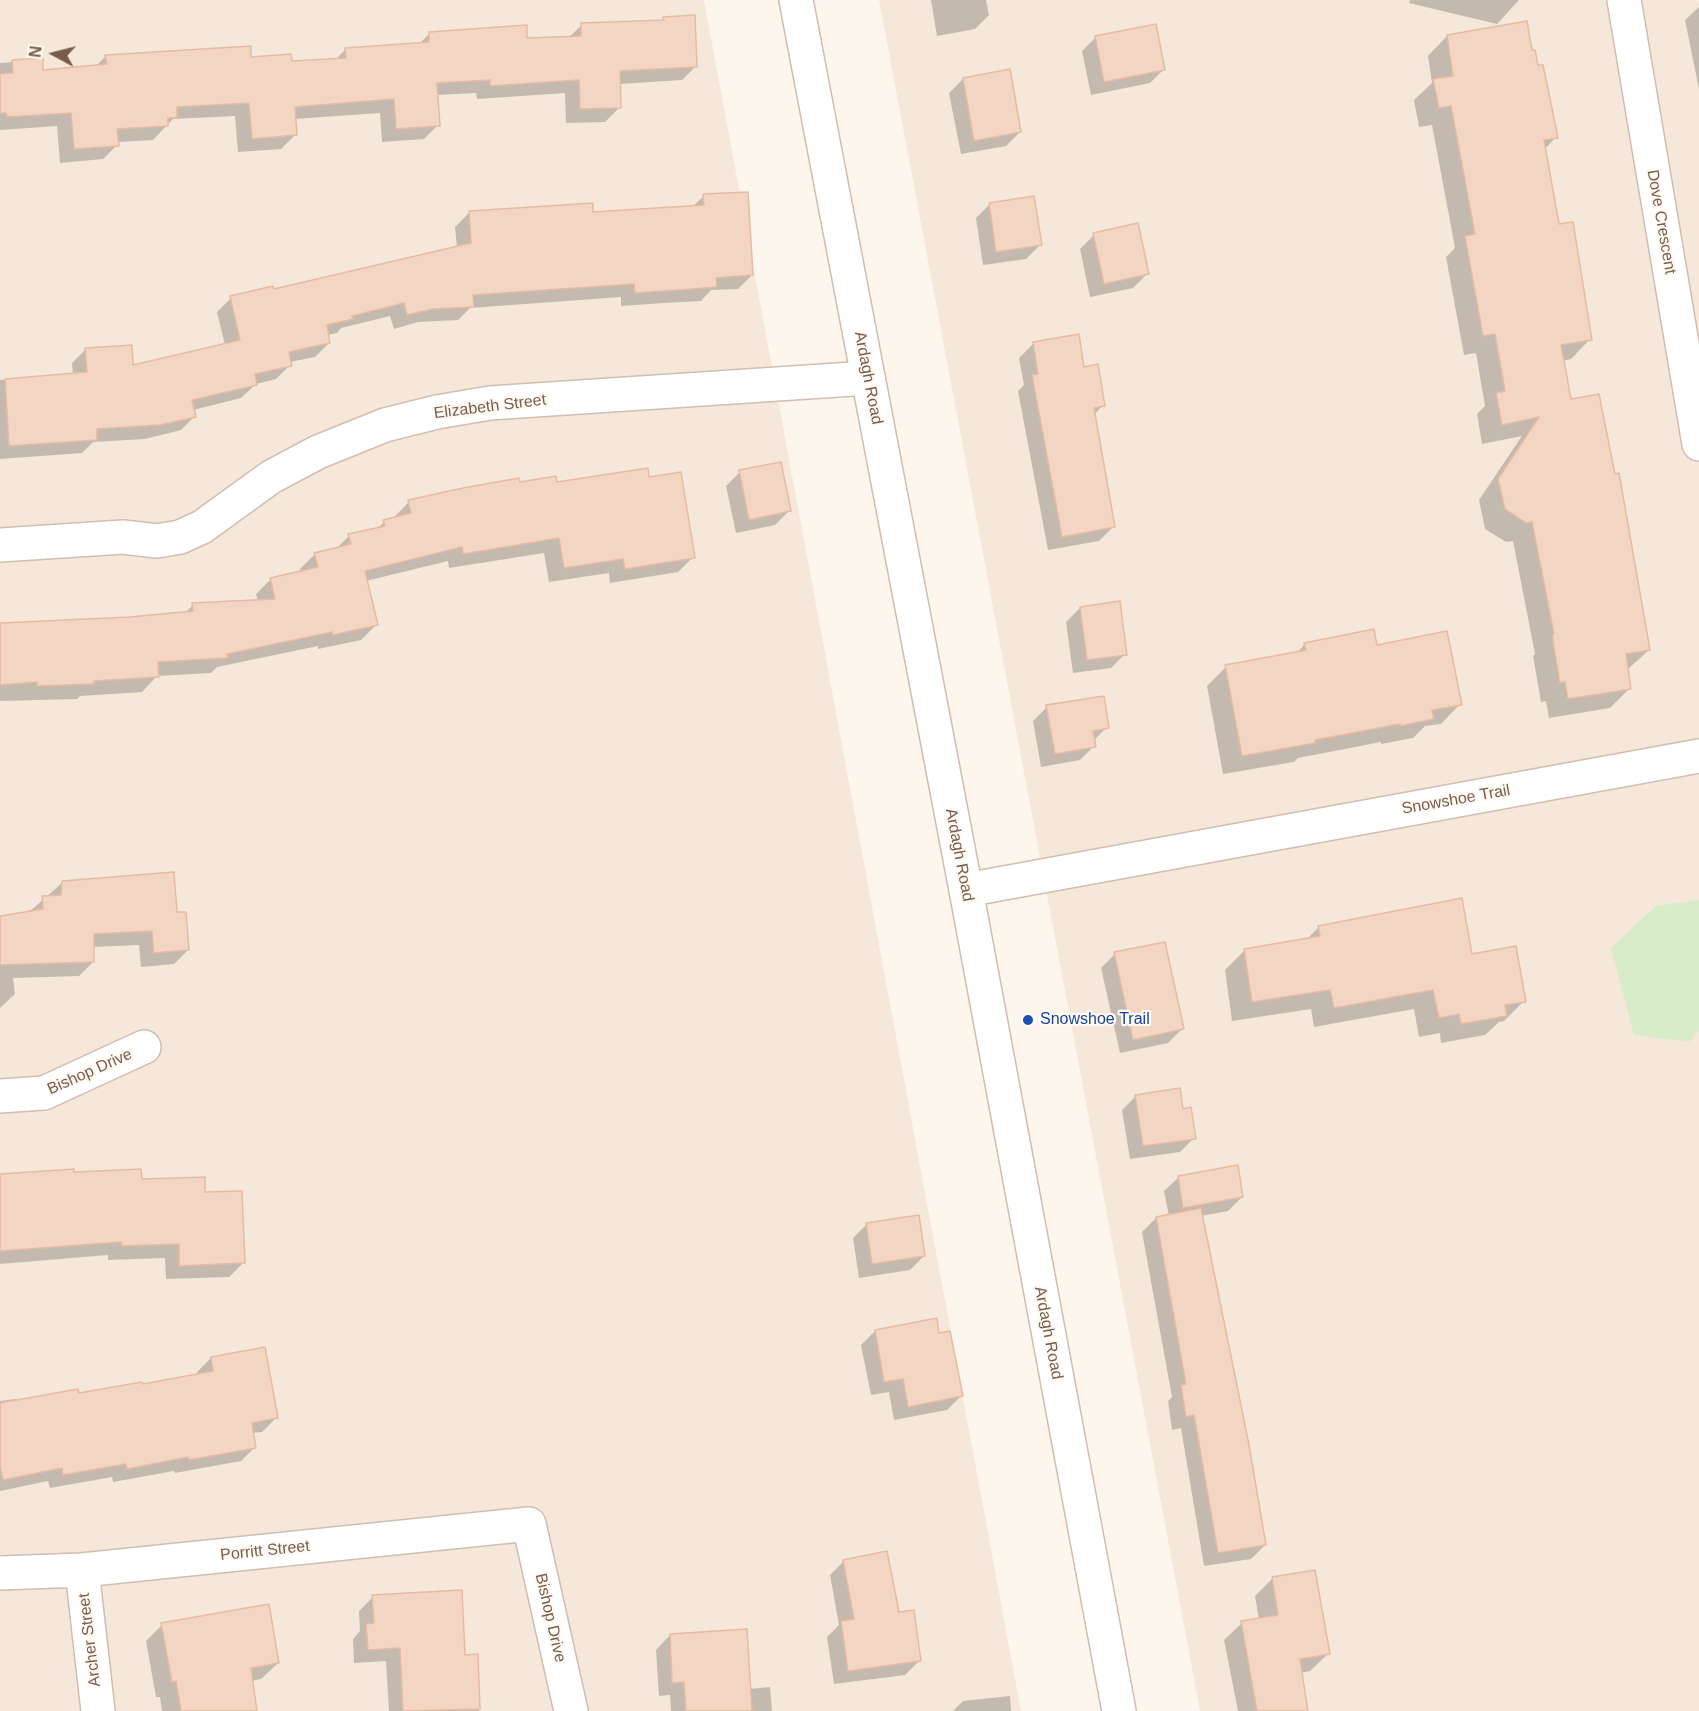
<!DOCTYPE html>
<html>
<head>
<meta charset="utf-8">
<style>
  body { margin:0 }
  #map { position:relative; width:1699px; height:1711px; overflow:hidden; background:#fdf6ec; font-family:Helvetica,sans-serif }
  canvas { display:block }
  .north { position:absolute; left:24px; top:24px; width:60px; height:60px; -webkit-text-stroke:4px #fffaf3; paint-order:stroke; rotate:277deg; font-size:16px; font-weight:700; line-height:24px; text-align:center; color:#7a5c4d }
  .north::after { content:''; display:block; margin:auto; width:21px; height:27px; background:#7a5c4d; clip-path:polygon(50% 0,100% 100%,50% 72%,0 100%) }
</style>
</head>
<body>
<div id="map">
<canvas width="1699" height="1711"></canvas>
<div class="north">N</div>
</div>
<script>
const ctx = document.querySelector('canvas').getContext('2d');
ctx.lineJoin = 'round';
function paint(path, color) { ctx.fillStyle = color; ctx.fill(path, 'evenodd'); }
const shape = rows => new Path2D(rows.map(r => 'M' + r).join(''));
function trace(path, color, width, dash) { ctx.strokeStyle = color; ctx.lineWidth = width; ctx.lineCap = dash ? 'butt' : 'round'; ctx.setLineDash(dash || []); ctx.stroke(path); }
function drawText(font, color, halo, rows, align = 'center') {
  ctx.font = font + ' Helvetica,sans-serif'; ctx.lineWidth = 4.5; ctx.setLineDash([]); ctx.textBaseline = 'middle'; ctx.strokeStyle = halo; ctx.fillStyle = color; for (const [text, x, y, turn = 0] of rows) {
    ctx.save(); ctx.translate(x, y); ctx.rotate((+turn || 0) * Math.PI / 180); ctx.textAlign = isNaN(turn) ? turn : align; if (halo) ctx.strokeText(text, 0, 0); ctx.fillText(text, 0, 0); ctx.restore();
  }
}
const residential = shape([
  [0,0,704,0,1021,1711,0,1711],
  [879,0,1699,0,1699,1711,1200,1711]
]);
const green = shape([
  [1699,900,1699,1031,1689,1042,1634,1035,1611,948,1656,906]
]);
const shadow = shape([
  [931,0,986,0,989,15,975,29,937,36],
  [1410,0,1519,0,1497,24,1409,3],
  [1699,7,1699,89,1685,20],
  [664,18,696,66,682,80,619,84,619,108,605,122,566,123,565,93,477,99,476,93,436,95,438,125,424,139,382,142,380,113,294,119,295,135,281,149,238,152,235,116,173,119,153,140,117,142,117,145,103,159,60,163,57,126,0,130,0,63,41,60,42,71,95,67,106,56,250,58,290,62,335,60,346,49,418,45,429,34,526,39,568,38,582,25,661,22],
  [1447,36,1531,52,1556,137,1544,150,1557,226,1590,339,1571,359,1562,361,1570,401,1649,650,1627,670,1630,688,1610,708,1549,718,1546,701,1541,702,1533,656,1535,654,1513,541,1506,542,1485,529,1479,500,1522,436,1482,444,1477,414,1485,406,1476,353,1464,355,1446,257,1455,248,1432,125,1419,127,1414,100,1432,83,1428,56],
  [1096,37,1164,69,1150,83,1091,95,1082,51],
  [963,79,1020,132,1006,146,961,154,949,93],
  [704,196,752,275,738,289,711,290,701,301,664,303,621,306,621,297,470,308,458,320,418,322,394,329,390,316,341,328,337,333,327,335,329,343,315,357,290,362,290,365,276,379,256,384,241,398,193,410,195,416,181,430,145,439,93,442,82,453,0,459,0,380,73,375,72,363,86,349,131,367,225,345,217,312,231,298,273,291,457,248,455,227,469,213,592,214,692,207],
  [990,204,1040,245,1026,259,983,265,976,218],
  [1094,235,1147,274,1133,288,1090,297,1080,249],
  [1033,344,1083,368,1103,405,1094,415,1113,527,1099,541,1048,550,1018,391,1024,385,1019,358],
  [740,472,789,511,775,525,736,533,726,486],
  [648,478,693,557,678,572,610,583,609,573,549,582,544,553,449,568,448,561,366,581,376,625,361,640,318,649,318,646,217,667,211,673,157,676,142,692,80,696,77,699,0,701,0,624,130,618,184,614,193,605,258,602,256,594,271,579,301,573,300,569,315,554,336,549,349,536,377,529,384,522,394,519,394,517,409,502,518,484],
  [1080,608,1125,654,1111,668,1073,673,1066,622],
  [1305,644,1376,647,1460,704,1441,724,1425,726,1413,738,1381,744,1381,742,1298,758,1294,762,1223,774,1207,686,1226,667,1296,654],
  [1047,707,1107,727,1093,741,1094,746,1080,760,1041,767,1033,721],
  [62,883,176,914,188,950,174,964,141,967,139,945,92,947,93,962,79,976,13,978,15,994,0,1008,0,918,29,912],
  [1319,927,1471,956,1524,1001,1504,1021,1499,1022,1485,1035,1441,1043,1440,1033,1419,1037,1414,1009,1314,1027,1311,1009,1232,1021,1225,970,1245,950,1306,940],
  [1115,954,1182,1029,1168,1043,1120,1053,1101,968],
  [1136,1096,1182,1110,1194,1138,1180,1152,1130,1159,1122,1110],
  [72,1174,140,1181,204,1193,243,1263,229,1277,166,1279,165,1258,108,1260,108,1255,0,1264,0,1175],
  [1179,1177,1242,1197,1228,1211,1201,1216,1265,1545,1251,1559,1204,1566,1181,1428,1172,1430,1168,1401,1172,1397,1142,1232,1156,1218,1169,1216,1164,1191],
  [867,1224,924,1256,910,1270,859,1278,853,1238],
  [875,1331,938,1334,961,1396,947,1410,894,1420,889,1392,871,1395,861,1345],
  [211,1358,276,1418,262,1432,252,1433,255,1447,241,1461,175,1473,174,1471,113,1482,112,1477,50,1488,48,1481,0,1491,0,1401,16,1399,16,1401,77,1395,198,1376,197,1372],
  [844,1561,897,1614,919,1661,905,1675,834,1684,827,1637,839,1625,830,1575],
  [1273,1578,1328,1654,1310,1671,1300,1673,1306,1711,1238,1711,1224,1640,1242,1623,1259,1620,1255,1596],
  [373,1597,464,1656,476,1656,479,1711,389,1711,386,1661,354,1663,353,1639,360,1631,359,1611],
  [162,1625,278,1663,261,1679,252,1681,256,1711,162,1711,160,1697,156,1697,146,1641],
  [670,1635,749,1689,770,1687,772,1711,671,1711,670,1695,659,1696,656,1650],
  [1010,1696,1011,1711,953,1711,963,1701]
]);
const building = shape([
  [695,15,697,67,620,71,621,108,580,109,579,80,490,86,490,80,437,83,440,126,396,129,394,99,295,107,297,135,252,139,249,103,177,107,177,118,168,118,168,126,117,129,119,146,74,149,71,113,7,117,6,113,0,113,0,74,13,73,12,60,43,58,43,70,107,64,105,55,251,46,251,57,291,54,292,61,346,58,345,48,429,42,429,32,527,25,527,38,581,36,581,23,664,20,663,17,695,15],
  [1527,21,1532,50,1535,50,1538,65,1543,65,1558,138,1544,140,1559,224,1573,222,1592,340,1561,345,1571,399,1599,394,1615,474,1619,473,1650,650,1626,654,1631,689,1568,699,1565,682,1560,683,1552,635,1554,634,1532,522,1526,523,1505,509,1498,479,1539,417,1502,425,1496,393,1505,391,1495,334,1483,336,1465,236,1475,234,1451,106,1439,108,1433,79,1453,76,1447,35,1527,21],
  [1156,24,1165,70,1104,82,1095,36,1156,24],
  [1010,69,1021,132,974,141,963,78,1010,69],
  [748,192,753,275,716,278,717,287,679,290,635,293,634,284,473,295,474,307,433,309,407,315,404,303,352,316,353,319,327,325,330,343,289,352,292,366,255,374,257,385,192,400,196,417,160,425,97,429,97,440,9,446,5,379,87,372,85,348,132,345,133,365,240,340,230,296,273,286,274,289,471,243,469,211,593,203,593,212,704,205,703,194,748,192],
  [1034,196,1042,245,996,252,989,203,1034,196],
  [1138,223,1149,274,1104,284,1093,233,1138,223],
  [1079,334,1084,367,1098,364,1105,406,1094,408,1115,527,1062,537,1032,375,1038,374,1033,342,1079,334],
  [781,462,791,511,749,520,739,470,781,462],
  [648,468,649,477,681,472,695,558,625,569,623,559,564,568,559,538,463,554,462,547,365,571,378,625,333,635,332,632,227,654,228,658,158,662,159,677,94,681,94,684,37,686,37,682,0,685,0,623,130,617,193,611,192,603,275,599,270,578,318,567,314,553,351,544,348,534,385,526,383,520,411,513,408,500,463,488,519,478,520,482,556,476,557,482,648,468],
  [1120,601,1127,655,1087,660,1080,607,1120,601],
  [1374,629,1377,645,1447,631,1462,705,1432,710,1434,719,1400,726,1400,724,1315,740,1315,743,1242,756,1225,665,1306,650,1304,643,1374,629],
  [1104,696,1109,728,1093,731,1096,747,1055,754,1046,705,1104,696],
  [174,872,177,912,186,912,189,950,154,953,152,931,94,934,94,962,0,965,0,916,43,909,42,896,61,895,62,881,174,872],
  [1462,898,1472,954,1516,946,1526,1002,1505,1005,1507,1016,1461,1024,1459,1014,1439,1018,1433,990,1334,1008,1330,990,1252,1002,1244,949,1320,936,1318,926,1462,898],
  [1165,942,1184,1029,1133,1040,1114,952,1165,942],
  [1180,1088,1183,1109,1191,1107,1196,1139,1143,1146,1135,1095,1180,1088],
  [1238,1165,1243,1197,1183,1208,1178,1176,1238,1165],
  [74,1169,74,1172,141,1169,142,1179,205,1177,205,1192,242,1191,245,1263,179,1266,179,1244,122,1246,121,1242,0,1251,0,1174,74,1169],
  [1201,1208,1249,1445,1266,1545,1218,1553,1194,1415,1186,1417,1181,1385,1186,1384,1156,1217,1201,1208],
  [919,1215,925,1256,872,1264,866,1223,919,1215],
  [937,1318,939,1333,950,1331,963,1396,908,1407,903,1379,884,1382,875,1330,937,1318],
  [265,1347,278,1418,252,1423,256,1448,189,1460,188,1457,127,1469,126,1464,63,1475,62,1468,3,1480,0,1465,0,1403,78,1389,79,1393,142,1382,143,1384,213,1371,211,1357,265,1347],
  [887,1551,899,1612,914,1610,921,1661,848,1671,841,1621,854,1619,843,1560,887,1551],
  [1315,1570,1330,1654,1300,1659,1308,1711,1257,1711,1241,1621,1278,1615,1272,1577,1315,1570],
  [462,1590,465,1655,478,1654,480,1709,403,1711,400,1648,368,1650,366,1624,374,1623,372,1595,462,1590],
  [269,1604,279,1663,251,1668,257,1711,181,1711,176,1681,172,1682,161,1623,269,1604],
  [747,1629,752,1711,686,1711,684,1682,672,1683,670,1634,747,1629]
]);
const minor = shape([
  [1624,0,1699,444],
  [0,545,123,537,157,541,180,537,202,527,271,477,318,452,385,425,437,412,490,403,868,378],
  [966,890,1699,756],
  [0,1096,44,1093,144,1047],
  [82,1570,98,1711],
  [0,1573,82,1570,529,1524,571,1711]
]);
const tertiary = shape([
  [796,0,966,890,1119,1711]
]);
const markers = [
  [1028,1020,6,"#1a4fb4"]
];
const streetNames = [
  ["Dove Crescent",1661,222,80],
  ["Ardagh Road",868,378,79],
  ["Elizabeth Street",490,407,-7],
  ["Snowshoe Trail",1456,800,-10],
  ["Ardagh Road",959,855,79],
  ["Bishop Drive",90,1072,-24],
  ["Ardagh Road",1048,1333,79],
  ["Porritt Street",265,1551,-6],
  ["Bishop Drive",550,1618,77],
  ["Archer Street",90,1640,-97]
];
const transitNames = [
  ["Snowshoe Trail",1040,1020]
];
paint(residential, '#f5e8da');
paint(green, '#d8ecc9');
paint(shadow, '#0003');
paint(building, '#f3d5c3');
trace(building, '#e6bba3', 1.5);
trace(minor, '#d1beb0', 36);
trace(tertiary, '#d1beb0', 36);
trace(minor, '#fff', 33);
trace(tertiary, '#fff', 33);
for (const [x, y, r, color] of markers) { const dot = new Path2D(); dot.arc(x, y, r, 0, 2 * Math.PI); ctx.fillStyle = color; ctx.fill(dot); trace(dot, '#fffaf3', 2); }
drawText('16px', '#7a5c4d', '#fffaf3', streetNames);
drawText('16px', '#164399', '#fffaf3', transitNames, 'left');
</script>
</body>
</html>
